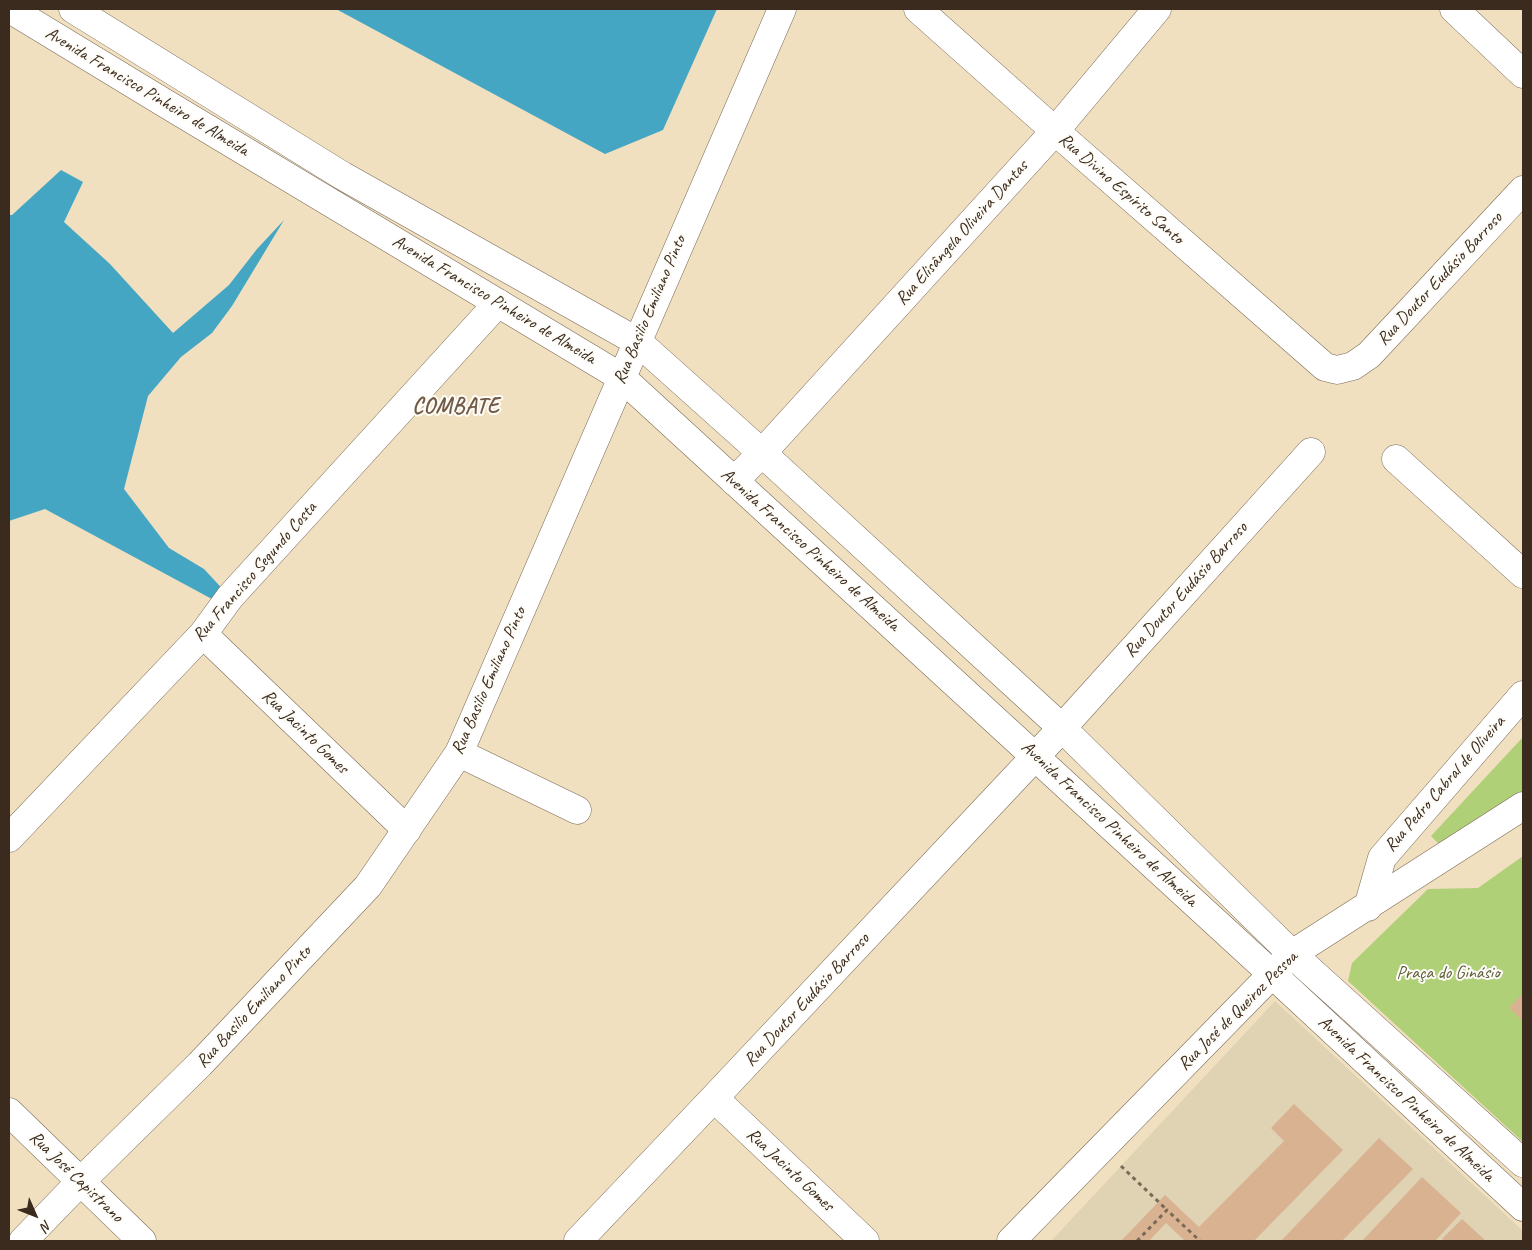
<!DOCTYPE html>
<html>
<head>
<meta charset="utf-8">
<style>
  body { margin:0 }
  #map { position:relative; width:1532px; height:1250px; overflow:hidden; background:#f0e0c0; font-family:Caveat,sans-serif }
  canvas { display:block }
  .frame { position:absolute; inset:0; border:10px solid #3b2a1e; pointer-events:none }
  .north { position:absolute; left:10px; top:1190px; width:50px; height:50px; -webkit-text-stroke:4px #fdfcf7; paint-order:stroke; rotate:134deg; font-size:14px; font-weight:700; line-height:20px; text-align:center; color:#3b2a1e }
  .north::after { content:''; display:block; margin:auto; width:18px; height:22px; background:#3b2a1e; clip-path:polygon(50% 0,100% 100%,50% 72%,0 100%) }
</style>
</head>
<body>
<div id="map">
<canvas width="1532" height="1250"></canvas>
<div class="frame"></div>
<div class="north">N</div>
</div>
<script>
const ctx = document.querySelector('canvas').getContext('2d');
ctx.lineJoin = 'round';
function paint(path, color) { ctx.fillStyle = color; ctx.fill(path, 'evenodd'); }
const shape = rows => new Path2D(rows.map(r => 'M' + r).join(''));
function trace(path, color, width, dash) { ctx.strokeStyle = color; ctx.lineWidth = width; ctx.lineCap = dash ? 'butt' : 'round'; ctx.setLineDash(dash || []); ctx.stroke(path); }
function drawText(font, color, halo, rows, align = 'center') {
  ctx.font = font + ' Caveat,sans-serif'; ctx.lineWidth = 4; ctx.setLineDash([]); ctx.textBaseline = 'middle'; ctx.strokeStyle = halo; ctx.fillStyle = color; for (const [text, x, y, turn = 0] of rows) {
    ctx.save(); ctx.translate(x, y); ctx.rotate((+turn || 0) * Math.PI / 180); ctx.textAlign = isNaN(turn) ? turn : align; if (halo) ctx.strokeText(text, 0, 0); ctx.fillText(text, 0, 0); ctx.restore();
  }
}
const built = shape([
  [1275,1001,1523,1231,1523,1241,1051,1241]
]);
const green = shape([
  [1523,737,1523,792,1441,846,1431,836],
  [1523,856,1523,1142,1348,981,1352,963,1428,889,1478,888]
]);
const water = shape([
  [336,9,717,9,663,130,605,154],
  [61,170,83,182,64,222,110,264,173,333,229,285,257,249,284,220,232,306,212,333,181,357,148,396,124,489,169,548,204,569,230,597,223,605,45,509,9,521,9,215,12,215]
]);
const building = shape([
  [1523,993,1523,1021,1509,1008],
  [1294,1104,1343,1150,1254,1241,1185,1241,1166,1223,1149,1241,1121,1241,1165,1195,1199,1227,1284,1141,1271,1128],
  [1379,1138,1413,1169,1342,1241,1281,1241],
  [1422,1177,1461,1213,1435,1241,1362,1241],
  [1462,1219,1486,1241,1445,1241,1442,1239]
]);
const path = shape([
  [1121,1166,1167,1210],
  [1137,1241,1167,1210,1200,1241]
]);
const minor = shape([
  [918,9,1055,131,1325,367,1337,370,1353,366,1369,355,1523,190],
  [1454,9,1523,74],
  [1396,459,1523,574],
  [734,481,762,453,1055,131,1157,9],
  [203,634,407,830],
  [459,753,577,810],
  [9,838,203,634,230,597,498,303],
  [1368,907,1382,858,1523,695],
  [1292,954,1523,806],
  [714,1098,865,1241],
  [9,1112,142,1241],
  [578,1241,714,1098,1062,728,1311,452]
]);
const major = shape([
  [10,9,163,102,621,377,1272,974,1523,1207],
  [73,9,343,176,638,342,762,453,1062,728,1292,954,1523,1163],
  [23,1241,81,1181,200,1064,368,886,459,753,782,9],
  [1011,1241,1284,962]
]);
const streetNames = [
  ["Avenida Francisco Pinheiro de Almeida",147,92,31],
  ["Rua Divino Espírito Santo",1121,189,41],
  ["Rua Elisângela Oliveira Dantas",962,233,-48],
  ["Rua Doutor Eudásio Barroso",1440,279,-47],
  ["Avenida Francisco Pinheiro de Almeida",494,300,31],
  ["Rua Basilio Emiliano Pinto",650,310,-67],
  ["Avenida Francisco Pinheiro de Almeida",810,550,42],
  ["Rua Francisco Segundo Costa",255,572,-49],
  ["Rua Doutor Eudásio Barroso",1186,590,-48],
  ["Rua Basilio Emiliano Pinto",489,681,-66],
  ["Rua Jacinto Gomes",305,732,44],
  ["Rua Pedro Cabral de Oliveira",1445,784,-49],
  ["Avenida Francisco Pinheiro de Almeida",1109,824,43],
  ["Rua Doutor Eudásio Barroso",807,1000,-47],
  ["Rua Basilio Emiliano Pinto",254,1007,-47],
  ["Rua José de Queiroz Pessoa",1238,1011,-45],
  ["Avenida Francisco Pinheiro de Almeida",1406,1099,43],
  ["Rua Jacinto Gomes",790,1170,43],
  ["Rua José Capistrano",76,1177,44]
];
const parkNames = [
  ["Praça do Ginásio",1448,973]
];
const districtNames = [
  ["COMBATE",456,407]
];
paint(built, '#dfd3b4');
paint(green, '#b0d078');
paint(water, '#45a6c4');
paint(building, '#d9b292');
trace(minor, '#7a6a57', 29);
trace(major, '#7a6a57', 29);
trace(path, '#7a6a57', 3, [4, 4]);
trace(minor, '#fff', 28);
trace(major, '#fff', 28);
drawText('18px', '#3b2a1e', '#fdfcf7', streetNames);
drawText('18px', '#5e5c39', '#fdfcf7', parkNames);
ctx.letterSpacing = '1px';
drawText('bold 22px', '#725a47', '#fdfcf7', districtNames);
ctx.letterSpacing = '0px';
</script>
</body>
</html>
